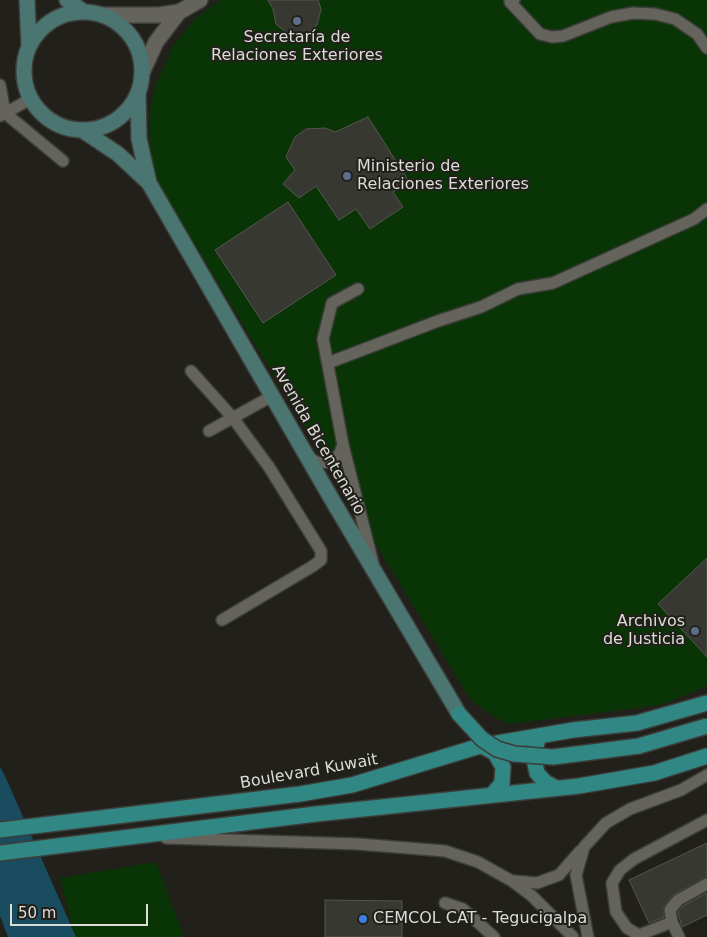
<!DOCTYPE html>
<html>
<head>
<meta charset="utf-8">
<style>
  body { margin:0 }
  #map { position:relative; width:707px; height:937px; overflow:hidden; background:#21201a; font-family:"DejaVu Sans",sans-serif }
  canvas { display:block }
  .scale { position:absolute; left:10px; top:904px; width:138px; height:22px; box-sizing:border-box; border:2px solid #dcdcd8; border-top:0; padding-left:6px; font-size:15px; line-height:18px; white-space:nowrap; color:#dcdcd8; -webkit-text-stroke:4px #21201a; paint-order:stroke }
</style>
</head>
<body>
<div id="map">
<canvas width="707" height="937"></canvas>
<div class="scale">50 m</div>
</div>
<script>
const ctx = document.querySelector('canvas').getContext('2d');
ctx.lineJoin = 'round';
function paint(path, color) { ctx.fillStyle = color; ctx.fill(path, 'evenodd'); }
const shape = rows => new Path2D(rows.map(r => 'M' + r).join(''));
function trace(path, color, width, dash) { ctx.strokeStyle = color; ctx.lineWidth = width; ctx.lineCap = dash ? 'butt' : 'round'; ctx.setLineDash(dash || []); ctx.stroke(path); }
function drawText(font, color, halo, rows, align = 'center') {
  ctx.font = font + ' "DejaVu Sans",sans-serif'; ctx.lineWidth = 4; ctx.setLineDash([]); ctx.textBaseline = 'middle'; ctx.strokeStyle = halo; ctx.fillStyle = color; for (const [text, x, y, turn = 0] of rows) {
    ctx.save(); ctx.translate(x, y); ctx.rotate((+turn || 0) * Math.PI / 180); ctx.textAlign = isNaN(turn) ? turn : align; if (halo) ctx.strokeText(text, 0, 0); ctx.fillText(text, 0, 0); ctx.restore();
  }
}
const green = shape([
  [221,0,707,0,707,686,661,705,509,724,494,717,470,699,161,189,150,157,149,114,155,87,173,46,195,19],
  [156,862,184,937,75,937,60,878]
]);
const water = shape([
  [0,767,5,776,76,937,8,937,0,916]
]);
const building = shape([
  [268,0,318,0,321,9,317,25,305,35,288,34,276,24,273,9,268,0],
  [368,117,410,183,393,192,403,207,370,229,356,209,339,220,316,186,299,198,283,184,295,170,286,157,295,137,306,129,325,128,335,132,368,117],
  [288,202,336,275,263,323,215,250,288,202],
  [707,558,707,657,658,604,707,558],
  [707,843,707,877,674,894,663,908,664,917,649,923,629,880,707,843],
  [707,893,707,915,682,927,678,912,683,906,707,893],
  [325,900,402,901,402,937,325,937,325,900]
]);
const lane = shape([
  [514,0,510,2,540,34,552,37,563,36,611,17,633,13,655,14,675,19,697,34,707,48],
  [0,85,5,113,63,161],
  [0,116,32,98],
  [358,289,332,303,323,339,343,445,373,563],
  [328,363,438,321,481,307,518,289,553,283,694,219,707,209],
  [191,371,233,418,269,467,321,551,321,560,313,566,222,620],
  [209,431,272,396],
  [308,457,318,463,329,462,339,455,343,445],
  [166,838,358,844,445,851,478,862,512,881,532,896,573,937],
  [514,881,537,883,559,875,580,851],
  [445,903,463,909,494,937],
  [672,922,639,935,627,928,616,912,612,883,620,870,634,859,707,820],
  [588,937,576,875,584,847,606,823,630,809,681,790,707,775],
  [679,937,672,922,670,910,678,900,707,884]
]);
const street = shape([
  [102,15,159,15,179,12],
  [142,73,156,42,179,12,200,0]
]);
const secondary = shape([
  [27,0,29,47],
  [67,0,84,12],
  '24 71a59 59 0 1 1 118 0a59 59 0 1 1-118 0Z',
  [138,93,139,139,149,183,331,498,459,714],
  [82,130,118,154,149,183]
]);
const primary = shape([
  [537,743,533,755,537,773,545,782,556,788],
  [482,746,495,753,503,767,502,783,492,795],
  [0,830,300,794,352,785,480,746,573,730,637,723,707,703],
  [0,853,316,814,579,786,654,773,707,756]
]);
const primaryBridge = shape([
  [459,714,482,739,497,749,514,754,553,757,639,746,707,726]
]);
const markers = [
  [297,21,5,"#5c6f8a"],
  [347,176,5,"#5c6f8a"],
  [695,631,5,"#5c6f8a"],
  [363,919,5,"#3f7fe0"]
];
const poiNames = [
  ["Secretaría de",297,38,"center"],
  ["Relaciones Exteriores",297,56,"center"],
  ["Ministerio de",357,167],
  ["Relaciones Exteriores",357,185],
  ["Archivos",685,622,"right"],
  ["de Justicia",685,640,"right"],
  ["CEMCOL CAT - Tegucigalpa",373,919]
];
const streetNames = [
  ["Avenida Bicentenario",318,440,60],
  ["Boulevard Kuwait",309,772,-10]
];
paint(green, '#093506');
paint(water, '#194c5f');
paint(building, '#383832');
trace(building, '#56554f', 1);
trace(lane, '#3c3c38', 14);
trace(street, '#3c3c38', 18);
trace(secondary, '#3c3c38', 18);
trace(primary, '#3c3c38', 18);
trace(lane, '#64635c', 11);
trace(street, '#64635c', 15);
trace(secondary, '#4a7570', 15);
trace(primary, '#308784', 15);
trace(primaryBridge, '#3c3c38', 18, []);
trace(primaryBridge, '#308784', 15);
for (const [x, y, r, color] of markers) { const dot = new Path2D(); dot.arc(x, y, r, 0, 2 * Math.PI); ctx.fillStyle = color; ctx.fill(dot); trace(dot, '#21201a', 2); }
drawText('16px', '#dcdcd8', '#21201a', poiNames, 'left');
drawText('16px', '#dcdcd8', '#21201a', streetNames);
</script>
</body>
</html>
